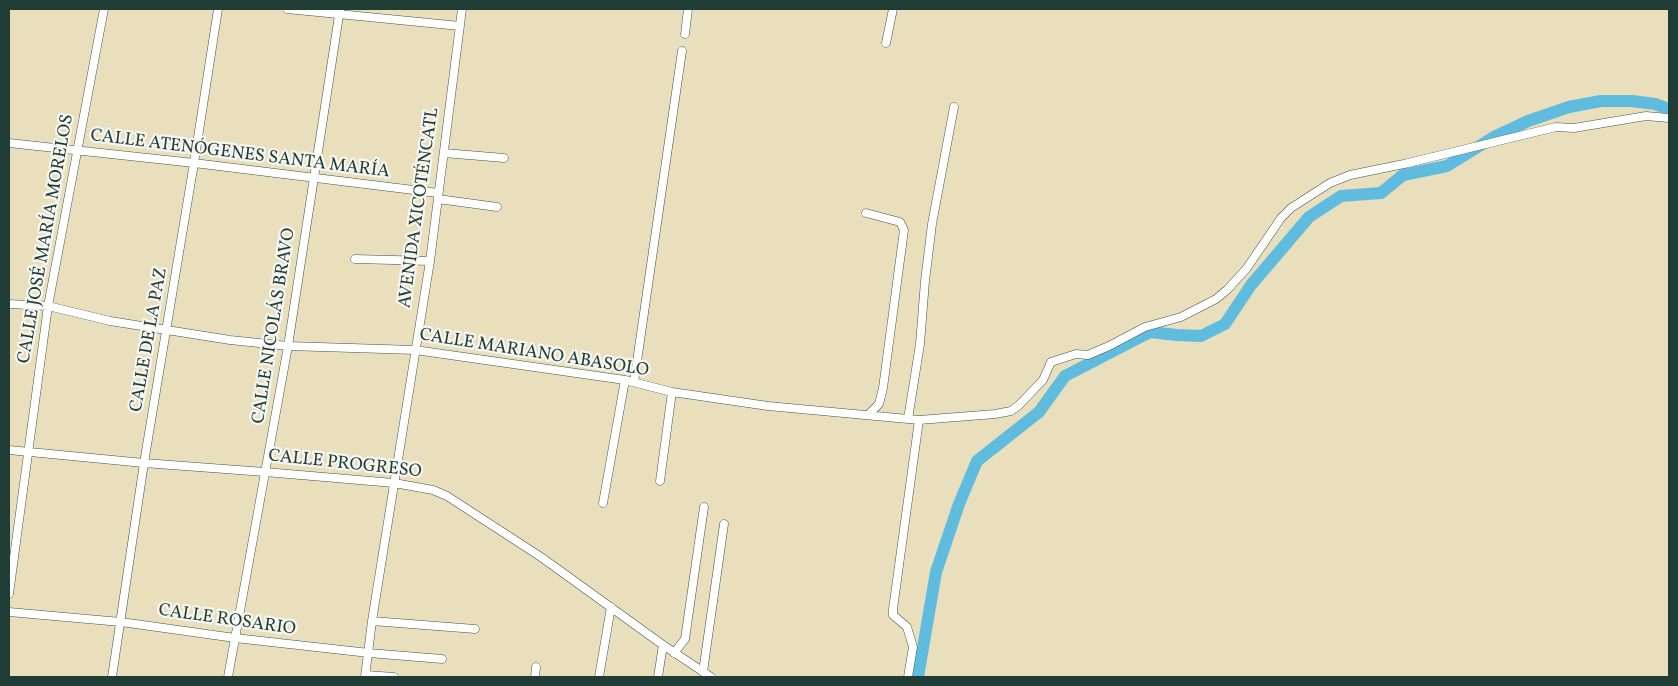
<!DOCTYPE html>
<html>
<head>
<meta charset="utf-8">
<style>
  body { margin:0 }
  #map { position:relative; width:1678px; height:686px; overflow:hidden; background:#e9dfbc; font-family:Vollkorn,serif }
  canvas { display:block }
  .frame { position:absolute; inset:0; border:10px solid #1f3d34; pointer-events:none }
</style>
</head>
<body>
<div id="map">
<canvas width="1678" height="686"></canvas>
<div class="frame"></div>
</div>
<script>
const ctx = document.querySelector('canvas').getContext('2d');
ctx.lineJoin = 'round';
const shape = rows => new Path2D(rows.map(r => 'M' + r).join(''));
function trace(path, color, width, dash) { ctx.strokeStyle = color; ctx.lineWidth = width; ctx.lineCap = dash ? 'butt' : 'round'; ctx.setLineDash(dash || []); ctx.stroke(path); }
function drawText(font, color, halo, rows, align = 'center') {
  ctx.font = font + ' Vollkorn,serif'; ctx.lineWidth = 4.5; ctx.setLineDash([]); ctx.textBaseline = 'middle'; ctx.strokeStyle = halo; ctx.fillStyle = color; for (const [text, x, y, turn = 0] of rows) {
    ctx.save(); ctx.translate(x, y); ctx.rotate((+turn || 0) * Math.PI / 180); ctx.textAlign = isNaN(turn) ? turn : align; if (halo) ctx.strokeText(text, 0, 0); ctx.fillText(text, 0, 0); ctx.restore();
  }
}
const river = shape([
  [918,677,936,572,959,504,977,461,1039,412,1065,376,1150,332,1177,335,1201,336,1225,324,1251,285,1309,217,1341,196,1381,193,1403,175,1447,166,1494,137,1528,121,1569,107,1601,101,1632,101,1655,104,1669,109]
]);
const minor = shape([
  [287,9,460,26],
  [685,34,688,9],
  [886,43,893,9],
  [9,143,194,163,438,193],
  [444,153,504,158],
  [438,199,497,207],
  [866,213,900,222,904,230,883,388,879,404,868,415],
  [355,259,430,261],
  [9,304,48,306,110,321,230,340,288,346,415,350,625,380,672,392,768,406,919,420,995,414,1011,411,1019,405,1043,380,1051,362,1076,354,1088,355,1109,346,1145,327,1181,317,1216,299,1228,289,1247,268,1281,218,1291,208,1330,183,1350,175,1404,164,1556,127,1574,128,1646,116,1669,118],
  [634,382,682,51],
  [908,419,920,344,925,281,932,224,954,107],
  [9,450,144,463,265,472,394,483,433,490,447,496,541,557,663,645,711,677],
  [660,481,672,392],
  [603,503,625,380],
  [9,594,48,306,104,9],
  [9,612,121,622,235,638,369,653,442,659],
  [372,621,475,629],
  [674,653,685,639,704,507],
  [703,672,724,524],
  [366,675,394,677],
  [112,677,144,463,194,163,218,9],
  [228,677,288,346,340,9],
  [365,677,372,621,430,261,462,9],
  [535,677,536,667],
  [599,677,611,607],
  [658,677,663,645],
  [908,677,913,647,907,627,893,615,893,609,919,420]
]);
const streetNames = [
  ["CALLE ATENÓGENES SANTA MARÍA",240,155,7],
  ["AVENIDA XICOTÉNCATL",420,208,-82],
  ["CALLE JOSÉ MARÍA MORELOS",47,239,-80],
  ["CALLE NICOLÁS BRAVO",275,326,-81],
  ["CALLE DE LA PAZ",150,340,-80],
  ["CALLE MARIANO ABASOLO",534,354,9],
  ["CALLE PROGRESO",345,465,6],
  ["CALLE ROSARIO",227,621,8]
];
trace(river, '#60bcde', 12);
trace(minor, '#3d5548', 9);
trace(minor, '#fff', 8);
drawText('18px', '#1f3d34', '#f6f6f2', streetNames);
</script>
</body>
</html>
